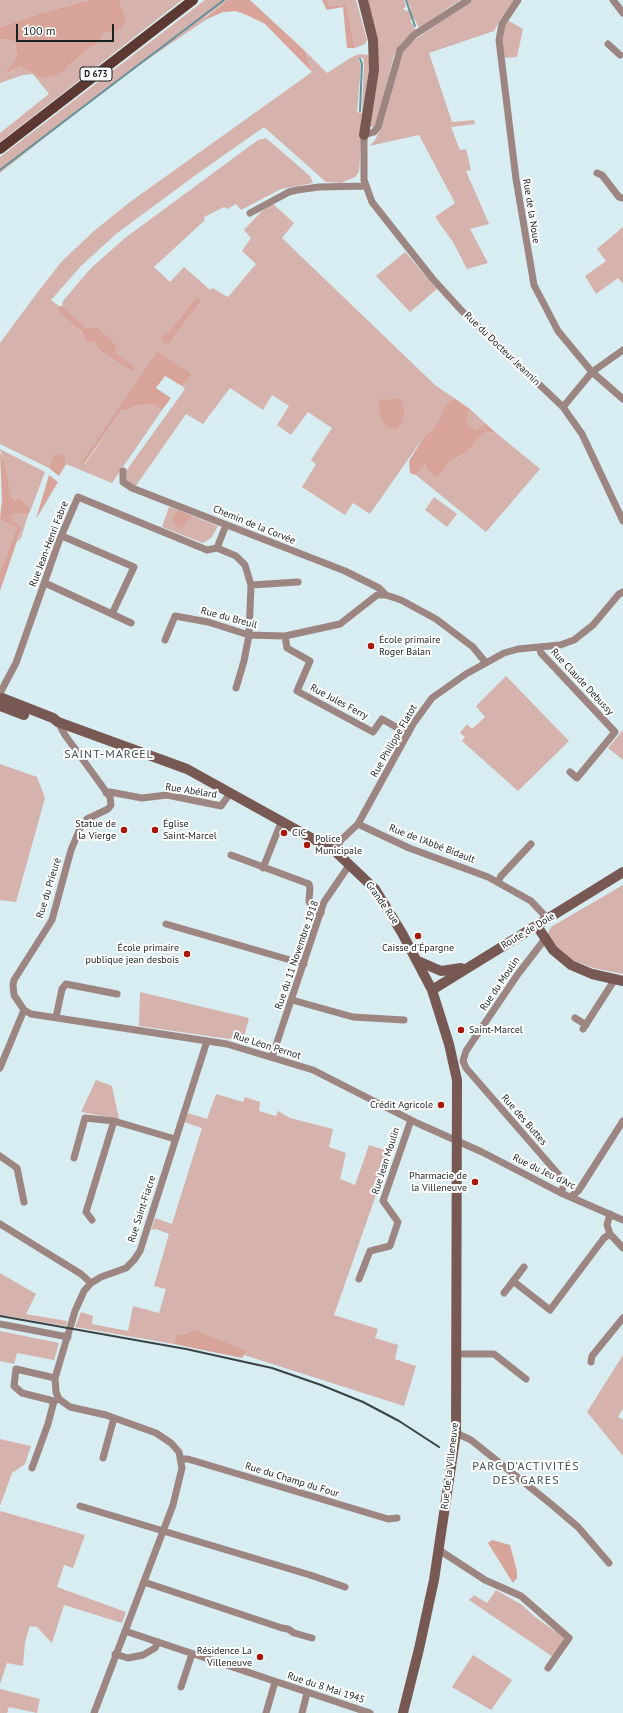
<!DOCTYPE html>
<html>
<head>
<meta charset="utf-8">
<style>
  body { margin:0 }
  #map { position:relative; width:623px; height:1713px; overflow:hidden; background:#d7edf1; font-family:"PT Sans",sans-serif }
  canvas { display:block }
  .scale { position:absolute; left:16px; top:24px; width:98px; height:18px; box-sizing:border-box; border:2px solid #1a2224; border-top:0; padding-left:5px; font-size:12px; line-height:14px; white-space:nowrap; color:#1a2224; -webkit-text-stroke:3px #fff; paint-order:stroke }
</style>
</head>
<body>
<div id="map">
<canvas width="623" height="1713"></canvas>
<div class="scale">100 m</div>
</div>
<script>
const ctx = document.querySelector('canvas').getContext('2d');
ctx.lineJoin = 'round';
function paint(path, color) { ctx.fillStyle = color; ctx.fill(path, 'evenodd'); }
const shape = rows => new Path2D(rows.map(r => 'M' + r).join(''));
function trace(path, color, width, dash) { ctx.strokeStyle = color; ctx.lineWidth = width; ctx.lineCap = dash ? 'butt' : 'round'; ctx.setLineDash(dash || []); ctx.stroke(path); }
function drawText(font, color, halo, rows, align = 'center') {
  ctx.font = font + ' "PT Sans",sans-serif'; ctx.lineWidth = 4; ctx.setLineDash([]); ctx.textBaseline = 'middle'; ctx.strokeStyle = halo; ctx.fillStyle = color; for (const [text, x, y, turn = 0] of rows) {
    ctx.save(); ctx.translate(x, y); ctx.rotate((+turn || 0) * Math.PI / 180); ctx.textAlign = isNaN(turn) ? turn : align; if (halo) ctx.strokeText(text, 0, 0); ctx.fillText(text, 0, 0); ctx.restore();
  }
}
const green = shape([
  [0,0,89,0,41,13,0,27],
  [119,0,182,0,0,142,0,133,49,94,33,74,23,75,0,83,0,40,8,39,15,42,17,57,7,69,8,74,20,66,33,74,60,74,89,48,98,44,103,34,122,29,127,21],
  [205,0,228,0,205,17,207,19,119,79,0,173,0,157],
  [326,0,356,0,367,40,365,44,355,48,346,4,328,6],
  [365,0,404,0,406,6,403,9,407,11,411,9,407,0,460,0,419,28,414,18,410,20,416,30,400,44,394,55,377,123,374,127,371,127,369,125,377,77],
  [473,0,515,0,500,20,494,31,429,53,452,122,474,120,475,124,451,127,460,150,466,149,471,170,466,171,489,224,470,229,488,263,467,269,453,242,435,217,455,203,419,135,369,146,375,140,381,128,398,63,404,50,413,41],
  [509,21,523,29,517,57,503,58,501,38,505,24],
  [305,51,327,73,352,57,359,54,368,55,370,60,363,113,359,172,355,177,341,183,326,182,264,127,197,174,116,234,81,266,51,300,59,306,58,310,78,326,85,341,95,343,98,349,130,371,134,366,115,352,96,327,87,328,62,306,63,301,91,268,125,238,258,140,266,138,310,176,313,183,281,189,241,210,236,204,227,209,224,207,204,217,205,220,154,267,170,282,184,267,210,290,212,288,228,297,256,264,242,251,251,238,244,230,262,211,273,204,294,223,282,238,435,385,454,398,444,406,440,418,432,430,425,435,370,514,353,503,345,515,302,487,316,464,311,460,332,428,308,412,291,435,277,425,289,406,272,395,263,410,230,388,203,424,186,414,135,487,127,482,126,471,185,389,182,386,190,374,157,351,83,462,85,464,122,410,127,411,134,406,153,404,162,410,112,483,66,464,65,458,53,455,49,468,0,444,0,343,37,293,62,261,94,231,130,202,312,72],
  [363,58,364,65,362,113,357,112,361,65,358,59],
  [197,296,201,301,168,345,168,333],
  [623,227,623,284,618,278,596,294,585,276,606,261,597,249],
  [405,252,437,289,410,312,376,276],
  [470,409,485,423,475,430,468,425,467,419],
  [495,432,540,469,486,532,416,475,427,463,427,470,437,479,450,461,467,452,484,433],
  [0,449,45,472,31,509,20,498,17,500,11,498],
  [434,497,457,514,447,527,425,510],
  [169,507,178,510,175,517,183,527,193,516,218,526,211,538,203,543,162,527],
  [15,513,28,515,21,538,17,542,22,526,13,521,11,516],
  [0,518,2,521,17,527,0,572],
  [506,676,569,741,518,791,462,741,465,737,460,733,467,724,472,729,485,717,476,706],
  [623,730,623,760,608,748],
  [0,764,37,777,45,798,16,902,0,900],
  [623,885,623,974,593,968,570,959,550,940,547,935,551,927],
  [140,992,249,1018,243,1041,139,1026],
  [96,1080,112,1086,119,1119,81,1112],
  [216,1094,243,1102,245,1097,260,1102,259,1111,276,1116,278,1111,290,1118,333,1129,329,1147,346,1153,340,1179,355,1185,369,1145,391,1152,334,1315,378,1329,375,1338,398,1345,395,1359,416,1366,404,1406,244,1355,247,1352,188,1334,177,1333,174,1344,75,1327,81,1312,93,1316,92,1324,128,1331,133,1306,159,1313,166,1289,154,1286,169,1234,156,1229,151,1230,155,1218,172,1224,202,1128,184,1122,188,1113,207,1119],
  [0,1273,36,1294,26,1314,67,1321,66,1326,0,1315],
  [0,1331,59,1343,54,1360,17,1353,14,1364,0,1361],
  [623,1355,623,1408,618,1417,623,1420,623,1456,587,1412],
  [0,1439,31,1446,25,1464,12,1473,0,1506],
  [0,1511,85,1535,73,1568,64,1565,57,1587,126,1612,122,1623,64,1605,52,1643,37,1627,30,1626,25,1642,23,1666,7,1663,0,1684],
  [496,1590,522,1605,535,1617,565,1638,553,1657,469,1600,474,1595,487,1603],
  [473,1655,512,1680,491,1710,452,1687],
  [0,1689,40,1699,37,1713,9,1707,7,1713,0,1713]
]);
const forest = shape([
  [89,0,119,0,127,21,122,29,103,34,98,44,89,48,60,74,44,78,33,74,20,66,7,74,7,69,17,57,15,42,8,39,0,40,0,27,41,13],
  [228,0,250,0,305,51,312,72,265,24,249,16,236,11,223,12,207,19,205,18],
  [322,0,326,0,329,6,346,4,355,48,347,48,343,7,327,10],
  [197,296,201,301,168,345,164,343,162,337,164,335,168,333],
  [59,306,62,306,87,328,96,327,109,338,116,346,115,352,134,366,134,370,130,371,98,349,95,343,85,341,81,331,58,310],
  [157,351,191,374,182,386,165,376,156,388,171,398,162,410,153,404,134,406,127,411,122,410,84,464,82,462],
  [395,398,401,399,404,412,402,422,397,429,388,428,383,422,379,409,380,399,391,400],
  [454,398,470,409,467,419,468,425,475,430,485,423,495,432,484,433,467,452,450,461,437,479,427,470,426,464,416,475,410,473,409,461,425,435,432,430,440,418,444,406],
  [0,453,5,466,11,498,16,500,20,498,31,509,28,515,15,513,11,516,13,521,22,526,0,591,0,572,17,527,2,521,0,518,2,500],
  [61,454,65,458,66,464,59,476,49,468,53,455],
  [49,475,58,482,36,519],
  [178,510,193,516,183,527,177,528,172,519],
  [194,1330,247,1351,242,1358,174,1344,177,1333,188,1334],
  [492,1540,510,1545,517,1571,517,1578,513,1583,488,1543]
]);
const stream = shape([
  [406,0,415,26],
  [360,59,362,64,360,111],
  [0,170,224,0]
]);
const street = shape([
  [468,0,414,35,400,50,378,127,374,132,364,135,364,180,372,202,432,278,461,310,563,407,582,434,623,521],
  [518,0,502,24,499,40,516,179,534,285,558,331,592,372,623,399],
  [613,0,623,13],
  [608,44,620,55],
  [597,173,602,175,619,197,623,198],
  [250,213,289,192,297,190,319,187,366,186],
  [563,407,592,372,623,350],
  [123,471,123,482,132,488,345,571,379,588,386,595],
  [217,548,236,556,245,565,251,585,249,635,244,661,236,688],
  [45,583,112,614,134,567,62,536],
  [251,585,298,582],
  [112,614,131,623],
  [285,636,287,648,310,661,297,691,373,732,382,719,408,734],
  [165,640,175,616,208,622,249,635,285,636,340,624,377,595,386,595,401,600,436,619,473,647,486,663],
  [539,647,541,653,615,732,577,778,570,772],
  [0,693,16,663,59,541,78,497,207,550,217,548,226,525],
  [58,722,65,735,110,797,111,805,108,809,87,819,81,826,71,850,52,920,14,980,13,985,14,995,24,1010,31,1014,227,1044,313,1070,417,1123,482,1152,561,1193,623,1220],
  [106,793,110,792,142,798,167,795,221,806,231,792],
  [358,824,409,848,488,877,531,901,548,919],
  [335,851,341,840,358,824,413,724,432,698,466,674,504,653,518,649,560,645,574,640,593,625,619,594,623,592],
  [231,855,309,884,310,888,309,901,311,907,321,913],
  [263,868,282,820],
  [498,882,501,876,531,844],
  [166,924,304,964],
  [545,939,518,974,466,1051,463,1061,466,1068,565,1182,561,1193],
  [292,1000,353,1017,404,1020],
  [56,1017,62,989,66,984,117,994],
  [575,1018,586,1025],
  [583,1029,615,979],
  [272,1057,324,902,350,864],
  [0,1068,24,1010],
  [0,1156,17,1168,24,1202],
  [74,1158,85,1118,114,1121,175,1139],
  [571,1197,579,1190,623,1121],
  [610,1214,607,1225,610,1234,623,1248],
  [92,1220,86,1212,114,1121],
  [0,1224,81,1274,91,1283],
  [359,1279,370,1251,390,1246,398,1222,383,1201,411,1120],
  [513,1281,550,1310,604,1238,610,1234],
  [504,1293,524,1267],
  [0,1324,68,1337],
  [456,1354,494,1354,526,1379],
  [591,1362,592,1356,623,1318],
  [54,1401,22,1393,14,1386,16,1369,55,1378],
  [456,1433,471,1440,551,1504,578,1527,609,1563],
  [103,1458,114,1418],
  [181,1459,188,1459,388,1519,397,1518],
  [32,1468,48,1424,54,1401,57,1400],
  [80,1506,310,1575,345,1587],
  [439,1550,485,1580,521,1596,569,1638,548,1668],
  [144,1582,282,1628,288,1629,294,1633,312,1638],
  [125,1631,370,1713],
  [115,1654,128,1658,143,1655,155,1648,158,1642],
  [181,1687,192,1654],
  [94,1713,173,1505,182,1468,179,1452,171,1443,156,1433,106,1415,70,1407,59,1399,56,1392,55,1378,75,1311,84,1291,91,1283,101,1277,126,1268,134,1260,140,1251,207,1041],
  [266,1713,275,1682],
  [302,1713,307,1693]
]);
const secondary = shape([
  [363,0,373,40,374,70,364,135],
  [2,698,53,718,58,722,187,769,335,851,375,889,402,933,432,990,449,1044,457,1080,456,1433,434,1580,419,1649,403,1713],
  [0,706,24,715],
  [537,926,553,950,571,965,592,974,623,981],
  [418,961,441,971,461,968],
  [432,990,623,872]
]);
const primary = shape([
  [0,149,193,0]
]);
const rail = shape([
  [0,1316,186,1349,272,1368,321,1385,363,1402,399,1421,439,1447]
]);
const markers = [
  [371,646,4,"#a9180a"],
  [124,830,4,"#a9180a"],
  [155,830,4,"#a9180a"],
  [284,833,4,"#a9180a"],
  [307,845,4,"#a9180a"],
  [418,936,4,"#a9180a"],
  [187,954,4,"#a9180a"],
  [461,1030,4,"#a9180a"],
  [441,1105,4,"#a9180a"],
  [475,1182,4,"#a9180a"],
  [260,1657,4,"#a9180a"]
];
const shields = [
  [96,74,32]
];
const shieldNames = [
  ["D 673",96,74]
];
const streetNames = [
  ["Rue de la Noue",531,211,81],
  ["Rue du Docteur Jeannin",502,349,44],
  ["Chemin de la Corvée",254,525,22],
  ["Rue Jean-Henri Fabre",49,544,-69],
  ["Rue du Breuil",229,618,15],
  ["Rue Claude Debussy",582,682,47],
  ["Rue Jules Ferry",339,702,28],
  ["Rue Philippe Flatot",394,741,-60],
  ["Rue Abélard",191,791,9],
  ["Rue de l'Abbé Bidault",432,844,21],
  ["Rue du Prieuré",49,888,-73],
  ["Grande Rue",382,903,55],
  ["Route de Dole",528,931,-31],
  ["Rue du 11 Novembre 1918",297,955,-71],
  ["Rue du Moulin",500,984,-56],
  ["Rue Léon Pernot",267,1046,17],
  ["Rue des Buttes",524,1120,49],
  ["Rue Jean Moulin",386,1161,-72],
  ["Rue du Jeu d'Arc",544,1172,26],
  ["Rue Saint-Fiacre",142,1209,-72],
  ["Rue de la Villeneuve",450,1466,-83],
  ["Rue du Champ du Four",292,1480,17],
  ["Rue du 8 Mai 1945",326,1688,18]
];
const poiNames = [
  ["École primaire",379,640],
  ["Roger Balan",379,652],
  ["Statue de",116,824,"right"],
  ["la Vierge",116,836,"right"],
  ["Église",163,824],
  ["Saint-Marcel",163,836],
  ["CIC",292,833],
  ["Police",315,839],
  ["Municipale",315,851],
  ["École primaire",179,948,"right"],
  ["publique jean desbois",179,960,"right"],
  ["Caisse d'Épargne",418,948,"center"],
  ["Saint-Marcel",469,1030],
  ["Crédit Agricole",433,1105,"right"],
  ["Pharmacie de",467,1176,"right"],
  ["la Villeneuve",467,1188,"right"],
  ["Résidence La",252,1651,"right"],
  ["Villeneuve",252,1663,"right"]
];
const quarterNames = [
  ["SAINT-MARCEL",109,755],
  ["PARC D'ACTIVITÉS",526,1467],
  ["DES GARES",526,1481]
];
paint(green, '#d5b2ab');
paint(forest, '#d8a399');
trace(stream, '#64919a', 2);
trace(street, '#9d8682', 7);
trace(secondary, '#785852', 10);
trace(primary, '#5d3831', 10);
trace(rail, '#394346', 2);
for (const [x, y, r, color] of markers) { const dot = new Path2D(); dot.arc(x, y, r, 0, 2 * Math.PI); ctx.fillStyle = color; ctx.fill(dot); trace(dot, '#fff', 1.5); }
for (const [x, y, w] of shields) { const box = new Path2D(); box.roundRect(x - w / 2, y - 7, w, 14, 3); ctx.fillStyle = '#fff'; ctx.fill(box); trace(box, '#1a2224', 1); }
drawText('bold 9px', '#1a2224', null, shieldNames);
drawText('10px', '#1a2224', '#fff', streetNames);
drawText('10px', '#1a2224', '#fff', poiNames, 'left');
ctx.letterSpacing = '1px';
drawText('12px', '#3f5256', '#fff', quarterNames);
ctx.letterSpacing = '0px';
</script>
</body>
</html>
